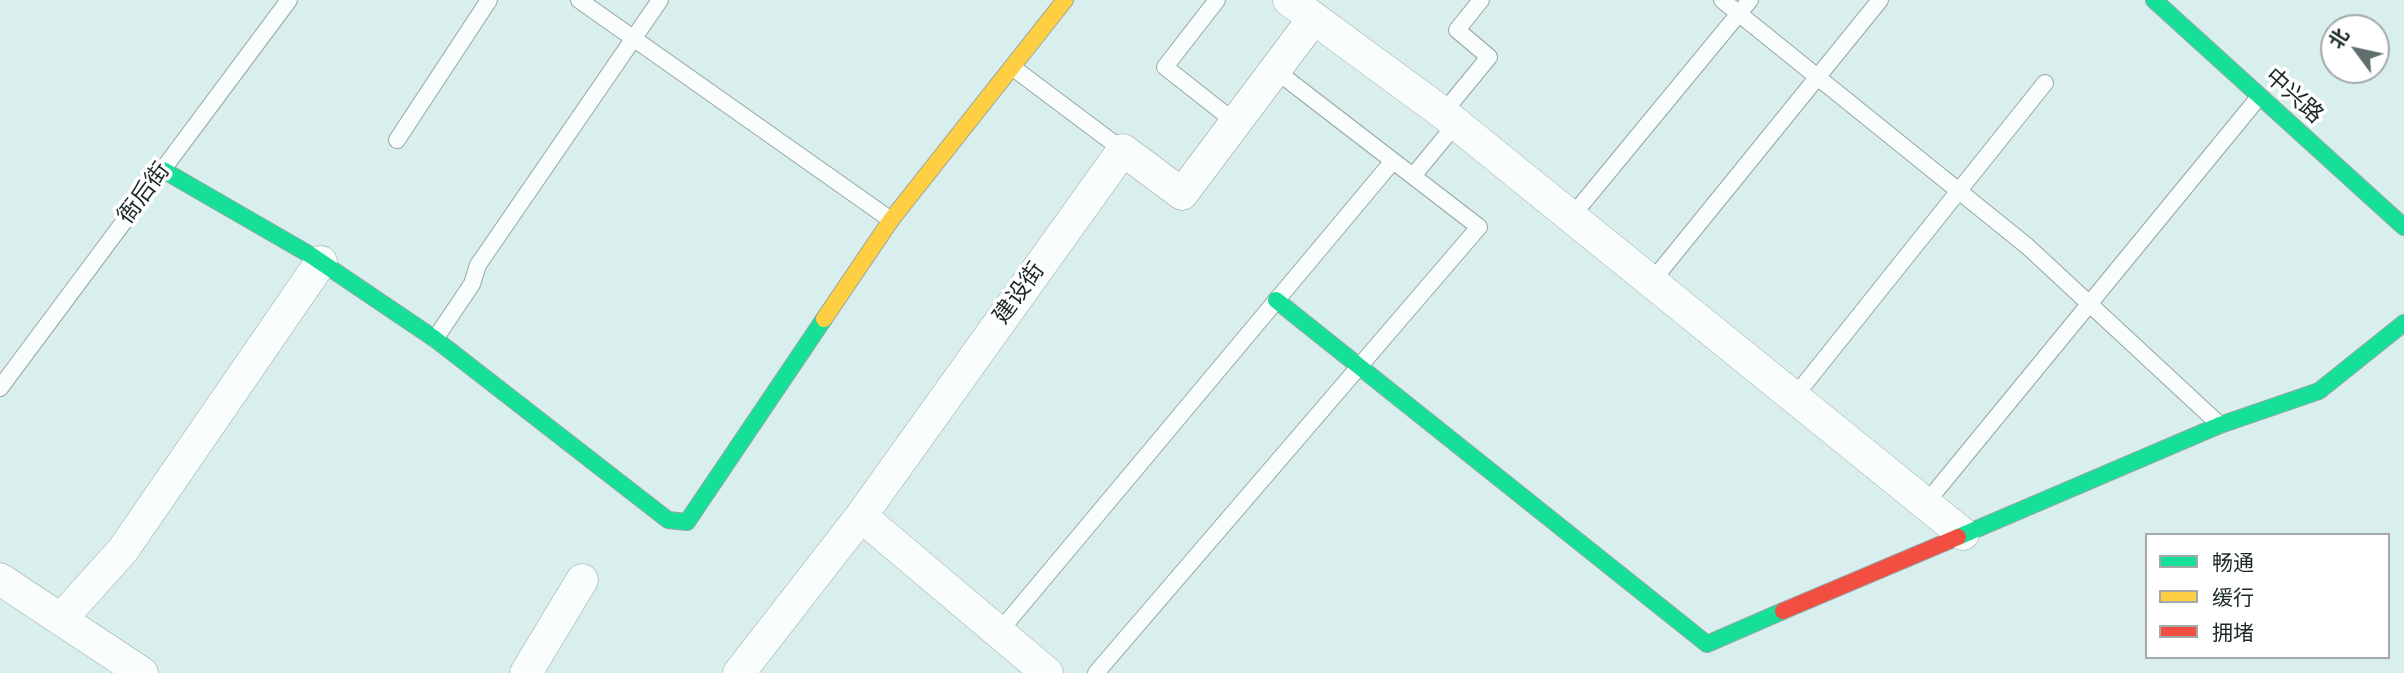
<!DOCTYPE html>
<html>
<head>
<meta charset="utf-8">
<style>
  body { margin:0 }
  #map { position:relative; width:2404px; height:673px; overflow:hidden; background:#d9efee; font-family:"Nunito Sans","Noto Sans SC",sans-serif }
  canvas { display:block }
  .legend { position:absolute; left:2145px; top:533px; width:245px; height:126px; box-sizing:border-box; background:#fff; border:2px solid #a3a9a9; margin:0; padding:9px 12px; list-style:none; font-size:21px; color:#1a2928 }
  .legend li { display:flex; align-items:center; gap:14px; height:35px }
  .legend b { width:35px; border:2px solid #a3a9a9 }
  .north { position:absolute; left:2320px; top:14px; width:70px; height:70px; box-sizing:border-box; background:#fff; border:2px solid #a3a9a9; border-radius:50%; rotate:303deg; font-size:19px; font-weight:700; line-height:28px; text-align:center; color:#1a2928 }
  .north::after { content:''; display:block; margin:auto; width:24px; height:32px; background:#5d6e6d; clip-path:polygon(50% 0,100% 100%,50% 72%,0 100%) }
</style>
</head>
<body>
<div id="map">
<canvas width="2404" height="673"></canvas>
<ul class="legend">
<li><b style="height:9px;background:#16e098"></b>畅通</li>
<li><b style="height:9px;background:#ffcf43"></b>缓行</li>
<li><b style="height:9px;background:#f24e42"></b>拥堵</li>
</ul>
<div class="north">北</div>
</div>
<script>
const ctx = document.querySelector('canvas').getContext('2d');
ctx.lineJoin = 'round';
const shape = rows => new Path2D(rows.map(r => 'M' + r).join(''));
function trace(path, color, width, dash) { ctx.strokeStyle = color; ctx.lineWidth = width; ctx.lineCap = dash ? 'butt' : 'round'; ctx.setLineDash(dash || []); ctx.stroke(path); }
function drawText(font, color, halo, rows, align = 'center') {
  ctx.font = font + ' "Nunito Sans","Noto Sans SC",sans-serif'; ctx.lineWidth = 7; ctx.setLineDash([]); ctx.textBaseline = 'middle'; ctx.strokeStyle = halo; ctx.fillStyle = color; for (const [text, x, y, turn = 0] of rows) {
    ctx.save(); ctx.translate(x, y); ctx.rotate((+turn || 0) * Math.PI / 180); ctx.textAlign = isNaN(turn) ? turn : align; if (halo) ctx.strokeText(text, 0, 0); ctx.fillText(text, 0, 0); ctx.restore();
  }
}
const lane = shape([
  [579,0,891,220],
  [1217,0,1165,67,1235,122],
  [1722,0,2027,246,2220,425],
  [1012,67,1128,154],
  [1443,113,1489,57,1457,30,1481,0],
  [397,140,489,0],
  [1413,176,1455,125],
  [1572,216,1750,0],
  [1653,280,1880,0],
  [435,339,472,284,478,265,660,0],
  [0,388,289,0],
  [1795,396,2045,83],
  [1926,503,2259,97],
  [999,632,1393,161],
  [1096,673,1479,227,1275,70]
]);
const street = shape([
  [1289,0,1443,113,1963,534],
  [861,516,1047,673],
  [0,579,142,673],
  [61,619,123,550,321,262],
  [526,673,582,580],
  [739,673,861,516,1123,150,1182,194,1314,18]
]);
const fast = shape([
  [2154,0,2404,227],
  [163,170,312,256,435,339,668,520,687,522,824,319],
  [1276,300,1707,644,1783,611],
  [1958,537,2220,425,2319,391,2404,323]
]);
const slow = shape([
  [824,319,891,220,1065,0]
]);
const jam = shape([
  [1783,611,1958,537]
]);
const streetNames = [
  ["中兴路",2293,97,42],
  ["衙后街",145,194,-53],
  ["建设街",1020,294,-54]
];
trace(lane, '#95a6a5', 18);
trace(street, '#95a6a5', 33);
trace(fast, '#95a6a5', 18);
trace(slow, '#95a6a5', 18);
trace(jam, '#95a6a5', 18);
trace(lane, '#f9fdfc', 16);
trace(street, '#f9fdfc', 32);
trace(fast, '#16e098', 16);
trace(slow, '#ffcf43', 16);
trace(jam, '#f24e42', 16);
drawText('23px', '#1a2928', '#fff', streetNames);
</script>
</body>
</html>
